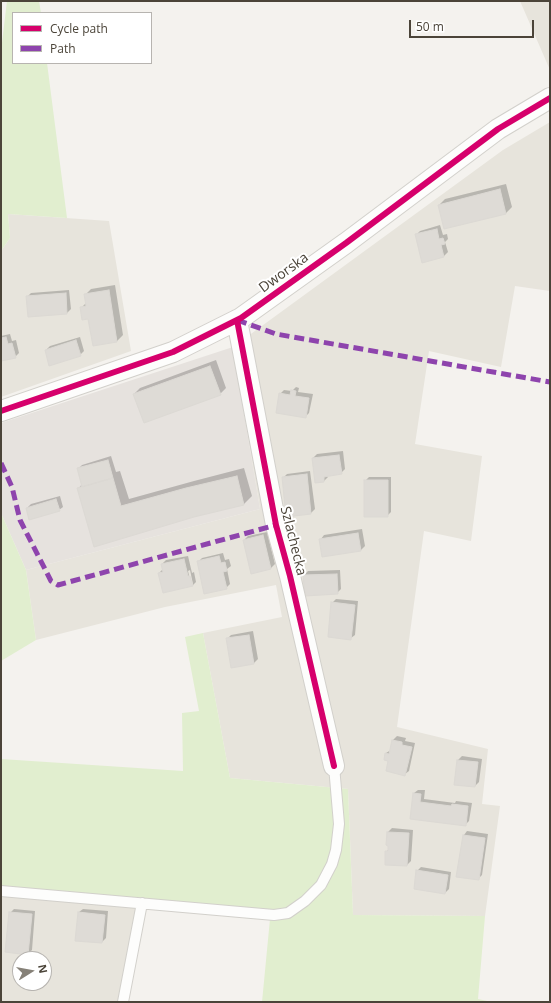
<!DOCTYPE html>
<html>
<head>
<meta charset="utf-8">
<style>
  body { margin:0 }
  #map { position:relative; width:551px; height:1003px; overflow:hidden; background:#f4f2ee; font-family:"Open Sans",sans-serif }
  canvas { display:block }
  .frame { position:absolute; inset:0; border:2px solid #4b4439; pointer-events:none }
  .legend { position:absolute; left:12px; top:12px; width:140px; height:52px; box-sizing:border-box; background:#fff; border:1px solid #b7b4b0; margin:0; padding:5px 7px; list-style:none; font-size:12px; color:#4b4439 }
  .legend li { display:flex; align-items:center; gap:8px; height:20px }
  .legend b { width:20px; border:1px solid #b7b4b0 }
  .north { position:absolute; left:12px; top:951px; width:40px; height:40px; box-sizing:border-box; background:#fff; border:1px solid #b7b4b0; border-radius:50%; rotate:79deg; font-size:11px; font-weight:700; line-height:16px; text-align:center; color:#4b4439 }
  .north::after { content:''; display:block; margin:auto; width:14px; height:18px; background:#868178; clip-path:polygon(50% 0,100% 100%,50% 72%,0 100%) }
  .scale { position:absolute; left:409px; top:20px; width:125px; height:18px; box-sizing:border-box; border:2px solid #4b4439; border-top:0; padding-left:5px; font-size:12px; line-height:14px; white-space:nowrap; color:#4b4439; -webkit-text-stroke:3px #fff; paint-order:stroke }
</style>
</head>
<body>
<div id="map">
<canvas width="551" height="1003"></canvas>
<div class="frame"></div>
<ul class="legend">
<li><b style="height:5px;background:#d6006c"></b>Cycle path</li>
<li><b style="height:5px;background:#8e44ad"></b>Path</li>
</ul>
<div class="north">N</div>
<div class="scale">50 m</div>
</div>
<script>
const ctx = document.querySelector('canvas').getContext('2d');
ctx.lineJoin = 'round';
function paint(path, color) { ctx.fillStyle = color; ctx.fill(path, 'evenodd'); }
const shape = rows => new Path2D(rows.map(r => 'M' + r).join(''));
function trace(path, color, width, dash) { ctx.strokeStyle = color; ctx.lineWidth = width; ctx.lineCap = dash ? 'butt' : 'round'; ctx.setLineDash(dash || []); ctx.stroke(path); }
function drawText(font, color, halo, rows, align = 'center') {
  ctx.font = font + ' "Open Sans",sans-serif'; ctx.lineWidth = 4; ctx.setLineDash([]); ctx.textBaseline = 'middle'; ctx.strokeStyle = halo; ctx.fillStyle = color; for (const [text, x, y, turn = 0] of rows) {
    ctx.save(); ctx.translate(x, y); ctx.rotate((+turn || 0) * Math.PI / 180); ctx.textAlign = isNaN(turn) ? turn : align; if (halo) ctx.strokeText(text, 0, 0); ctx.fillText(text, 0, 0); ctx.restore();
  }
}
const residential = shape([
  [520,1,550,1,550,70],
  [550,122,550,291,515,286,501,367,429,351,415,444,482,456,471,541,424,531,397,727,488,749,482,804,500,806,485,916,353,915,348,789,230,778,203,633,282,617,276,585,165,607,36,640,26,570,260,509,233,347,503,150],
  [8,214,109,221,131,351,1,397,1,251,10,238],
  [1,893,136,905,121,1002,1,1002],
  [20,959,44,959,44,983,20,983]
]);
const industrial = shape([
  [233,347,260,509,26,570,1,513,1,423]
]);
const green = shape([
  [7,1,39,1,41,13,13,13,13,63,47,63,67,218,8,214,10,238,1,251,1,51],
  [1,513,26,570,36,640,1,661],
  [203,633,230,778,348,789,353,915,485,916,478,999,492,1002,262,1002,270,919,1,893,1,759,183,771,182,713,199,711,185,637]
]);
const shadow = shape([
  [506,184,512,207,506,213,439,205,445,199],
  [440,225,443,235,447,234,448,239,445,242,448,252,444,256,416,235,420,231],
  [115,285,123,335,117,341,94,344,89,318,81,308,87,302,85,295,91,289],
  [69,290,71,309,67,313,27,297,31,293],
  [10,334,12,341,16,340,19,353,15,357,1,360,1,336],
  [80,337,84,351,80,355,46,350,50,346],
  [216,360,226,388,220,394,134,394,140,388],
  [296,387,299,388,298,392,313,394,309,413,305,417,280,394,284,390,292,391],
  [343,451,345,469,341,473,328,475,328,477,324,481,316,481,313,458,317,454],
  [111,456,116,472,120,471,129,499,194,481,244,468,252,496,244,504,194,516,95,545,79,488,82,484,78,469,82,465],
  [310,471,315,509,311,513,283,478,287,474],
  [369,477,391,477,391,512,387,516,365,481],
  [60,496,63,507,59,510,27,508,31,504],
  [362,529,365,546,361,550,321,539,324,535],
  [267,532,275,564,271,568,252,573,244,540,248,536],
  [223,553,225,560,229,559,231,566,227,569,230,584,226,588,198,562,202,558],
  [188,556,192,573,194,572,196,582,192,586,159,573,163,569,162,564,166,560],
  [190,570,193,584,191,584,188,571],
  [340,570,341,589,337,593,304,575,308,571],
  [336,599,358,601,355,635,351,638,332,603],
  [253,631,258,659,254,663,227,639,231,635],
  [397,736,406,738,405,741,415,743,409,771,405,774,389,760,386,753,391,750,393,740],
  [462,756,482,759,479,782,475,786,455,784,458,760],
  [418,790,425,790,424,799,455,803,456,801,472,803,469,821,465,825,411,818,414,793],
  [392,828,413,830,411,861,407,865,386,852,389,849,389,845,387,844,388,832],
  [467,831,488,834,482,875,478,879,457,876,464,835],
  [421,867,451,872,449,889,445,893,417,871],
  [14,909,35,911,32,950,28,954,10,913],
  [83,909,108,911,106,938,102,942,79,912]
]);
const building = shape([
  [500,189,506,214,444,229,438,205,500,189],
  [437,229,439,239,443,238,445,244,441,245,444,257,422,263,415,234,437,229],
  [109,290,117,342,93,346,88,319,82,320,80,307,86,306,84,294,109,290],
  [66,293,67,314,28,317,26,296,66,293],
  [6,337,8,344,12,343,16,358,1,361,1,338,6,337],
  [76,340,81,356,49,366,45,350,76,340],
  [210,366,221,395,144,423,133,394,210,366],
  [291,390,296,391,295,396,309,398,306,418,276,413,279,393,290,395,291,390],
  [339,455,342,474,324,477,324,482,315,483,312,458,339,455],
  [108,460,113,478,82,487,77,468,108,460],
  [307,474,311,514,286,517,282,477,307,474],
  [237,476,244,505,194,517,94,547,77,488,113,478,121,506,186,488,237,476],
  [364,480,388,480,388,517,364,517,364,480],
  [56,499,60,511,29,520,26,508,56,499],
  [358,533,361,551,322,557,319,539,358,533],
  [263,535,271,569,251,574,243,540,263,535],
  [219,556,221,563,225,562,227,571,223,572,227,589,204,594,197,561,219,556],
  [184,559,188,576,190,576,193,586,163,593,158,573,163,572,161,564,184,559],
  [337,574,338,594,305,596,303,575,337,574],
  [331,602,355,605,351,640,328,637,331,602],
  [249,635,254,664,231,668,226,638,249,635],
  [392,740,402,742,402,745,412,747,405,776,386,771,388,761,384,760,385,753,389,754,392,740],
  [457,760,478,762,475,787,454,785,457,760],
  [413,793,421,794,420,802,451,806,452,804,468,806,466,826,410,819,413,793],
  [387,832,409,833,407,866,385,865,385,851,388,851,388,846,386,845,387,832],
  [463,835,485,838,479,880,456,877,463,835],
  [416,870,448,875,445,894,414,889,416,870],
  [9,912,32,914,28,955,5,952,9,912],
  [78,912,105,915,102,943,75,941,78,912]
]);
const service = shape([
  [1,891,274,915,288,913,305,901,321,885,332,864,336,850,339,824,334,766],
  [123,1002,142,903]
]);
const minor = shape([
  [237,320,276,525,290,576,334,766],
  [1,411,173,352,241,318,346,243,498,129,550,98]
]);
const quiet = shape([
  [237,320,276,334,550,382],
  [1,463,12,487,20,520,51,581,58,585,276,525]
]);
const cycleway = shape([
  [237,320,276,525,290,576,334,766],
  [1,411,173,352,241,318,346,243,498,129,550,98]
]);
const streetNames = [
  ["Dworska",284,273,-36],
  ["Szlachecka",293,541,76]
];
paint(residential, '#e7e4dc');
paint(industrial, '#e6e2de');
paint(green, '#e1eecf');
paint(shadow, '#0003');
paint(building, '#dedbd6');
trace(building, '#dcd9d4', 1);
trace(service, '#d2d0cb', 12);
trace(minor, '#d2d0cb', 22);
trace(service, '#fdfdfc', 10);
trace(minor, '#fdfdfc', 20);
trace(quiet, '#8e44ad', 5, [10, 5]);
trace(cycleway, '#d6006c', 6);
drawText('14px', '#4b4439', '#fff', streetNames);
</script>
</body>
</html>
